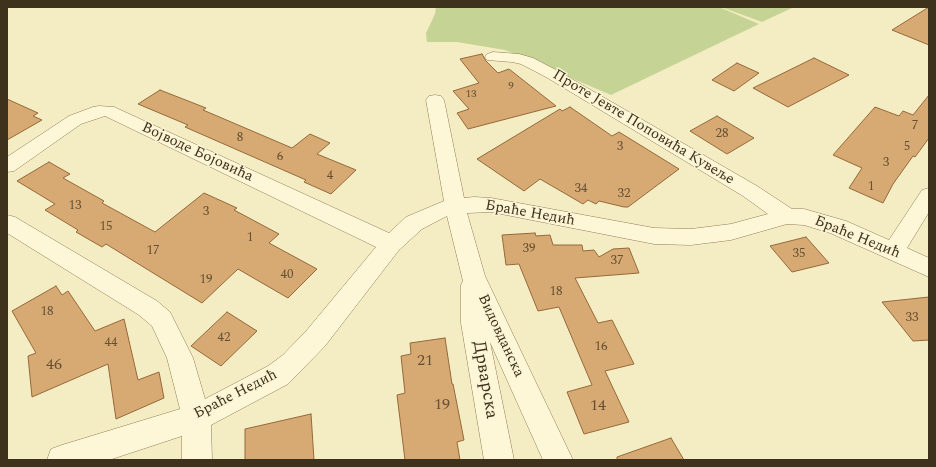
<!DOCTYPE html>
<html>
<head>
<meta charset="utf-8">
<style>
  body { margin:0 }
  #map { position:relative; width:936px; height:467px; overflow:hidden; background:#f4ecc3; font-family:Spectral,serif }
  canvas { display:block }
  .frame { position:absolute; inset:0; border:8px solid #3f321d; pointer-events:none }
</style>
</head>
<body>
<div id="map">
<canvas width="936" height="467"></canvas>
<div class="frame"></div>
</div>
<script>
const ctx = document.querySelector('canvas').getContext('2d');
ctx.lineJoin = 'round';
function paint(path, color) { ctx.fillStyle = color; ctx.fill(path, 'evenodd'); }
const shape = rows => new Path2D(rows.map(r => 'M' + r).join(''));
function trace(path, color, width, dash) { ctx.strokeStyle = color; ctx.lineWidth = width; ctx.lineCap = dash ? 'butt' : 'round'; ctx.setLineDash(dash || []); ctx.stroke(path); }
function drawText(font, color, halo, rows, align = 'center') {
  ctx.font = font + ' Spectral,serif'; ctx.lineWidth = 3; ctx.setLineDash([]); ctx.textBaseline = 'middle'; ctx.strokeStyle = halo; ctx.fillStyle = color; for (const [text, x, y, turn = 0] of rows) {
    ctx.save(); ctx.translate(x, y); ctx.rotate((+turn || 0) * Math.PI / 180); ctx.textAlign = isNaN(turn) ? turn : align; if (halo) ctx.strokeText(text, 0, 0); ctx.fillText(text, 0, 0); ctx.restore();
  }
}
const green = shape([
  [436,7,719,7,759,24,611,95,505,50,457,42,427,42,426,33,435,14],
  [721,7,794,7,762,22]
]);
const building = shape([
  [929,7,929,45,892,30,929,7],
  [482,54,486,61,498,73,509,69,556,106,468,129,457,113,469,109,453,91,479,83,460,59,482,54],
  [814,58,849,75,788,107,753,88,814,58],
  [737,63,759,73,734,91,712,80,737,63],
  [160,90,206,108,203,110,292,148,310,134,330,143,317,154,356,170,331,194,304,182,306,180,185,127,188,125,138,104,160,90],
  [929,95,929,138,915,157,913,156,893,184,883,203,849,188,862,168,833,155,875,107,899,116,903,111,913,115,929,95],
  [7,99,38,113,33,116,42,120,7,140,7,99],
  [570,107,612,136,619,132,679,169,628,207,624,207,599,201,596,204,588,200,583,204,540,179,524,191,477,159,560,109,562,111,570,107],
  [717,116,754,138,727,154,690,131,717,116],
  [49,162,70,174,63,178,104,201,102,203,155,232,204,193,237,208,234,210,279,234,269,243,317,269,288,298,238,269,202,303,106,244,102,247,76,232,78,230,45,210,55,204,17,181,49,162],
  [535,233,536,236,550,235,553,245,582,245,583,251,594,250,599,257,613,249,629,248,639,273,575,278,598,323,612,320,634,364,605,371,629,422,584,434,567,392,592,385,559,307,538,311,519,264,506,265,502,235,535,233],
  [806,237,829,263,792,272,770,246,806,237],
  [56,286,62,295,68,291,95,331,124,319,138,380,159,372,164,398,116,419,108,364,32,397,28,356,36,353,12,311,56,286],
  [929,297,929,340,913,341,882,302,929,297],
  [227,312,257,331,221,366,191,346,227,312],
  [445,338,452,384,453,384,464,440,457,442,460,460,405,460,397,395,405,393,401,356,411,354,410,343,445,338],
  [311,414,314,460,245,460,245,429,311,414],
  [671,438,684,460,617,460,617,457,671,438]
]);
const street = shape([
  [493,52,519,54,533,58,558,71,757,186,792,209,804,209,846,221,889,240,922,190,929,188,929,212,907,248,929,258,929,277,830,233,804,225,787,224,731,240,691,245,654,244,491,212,467,213,485,276,573,460,543,460,490,342,514,460,484,460,461,323,461,285,463,281,447,216,422,229,399,250,325,346,288,384,211,425,212,460,182,460,182,436,109,460,47,460,51,449,62,445,180,409,167,358,152,326,139,315,7,233,7,215,15,217,157,301,170,312,193,358,205,399,268,366,283,355,307,330,376,247,105,116,81,124,14,171,7,172,7,157,69,116,93,107,99,106,114,107,389,233,406,217,444,201,426,100,429,96,435,95,441,96,444,100,464,198,474,197,491,198,654,228,691,229,731,224,768,214,743,196,546,77,521,64,512,62,487,60,485,57,487,54,493,52]
]);
const farNumbernames = [
  ["9",511,87],
  ["13",471,95]
];
const numberNames = [
  ["7",915,126],
  ["28",722,134],
  ["8",240,138],
  ["3",620,147],
  ["5",907,147],
  ["6",280,157],
  ["3",886,163],
  ["4",330,176],
  ["1",871,187],
  ["34",581,189],
  ["32",624,194],
  ["13",75,206],
  ["3",206,212],
  ["15",106,227],
  ["1",250,238],
  ["39",529,249],
  ["17",153,251],
  ["35",799,254],
  ["37",617,261],
  ["40",287,275],
  ["19",206,280],
  ["18",556,292],
  ["18",47,312],
  ["33",912,318],
  ["42",224,338],
  ["44",111,343],
  ["16",601,347]
];
const streetNames = [
  ["Проте Јевте Поповића Кувеље",643,128,31],
  ["Војводе Бојовића",197,153,25],
  ["Браће Недић",530,214,10],
  ["Браће Недић",857,238,22],
  ["Видовданска",500,336,65],
  ["Браће Недић",236,395,-27]
];
const nearNumbernames = [
  ["21",425,362],
  ["46",54,366],
  ["19",442,406],
  ["14",598,407]
];
const nearStreetnames = [
  ["Дрварска",484,380,80]
];
paint(green, '#c5d495');
paint(building, '#d7aa74');
trace(building, '#946939', 1);
trace(street, '#917d57', 1);
paint(street, '#fdf7d8');
drawText('11px', '#655033', null, farNumbernames);
drawText('13px', '#655033', null, numberNames);
drawText('15px', '#3f321d', '#faf4d4', streetNames);
drawText('16px', '#655033', null, nearNumbernames);
drawText('18px', '#3f321d', '#faf4d4', nearStreetnames);
</script>
</body>
</html>
